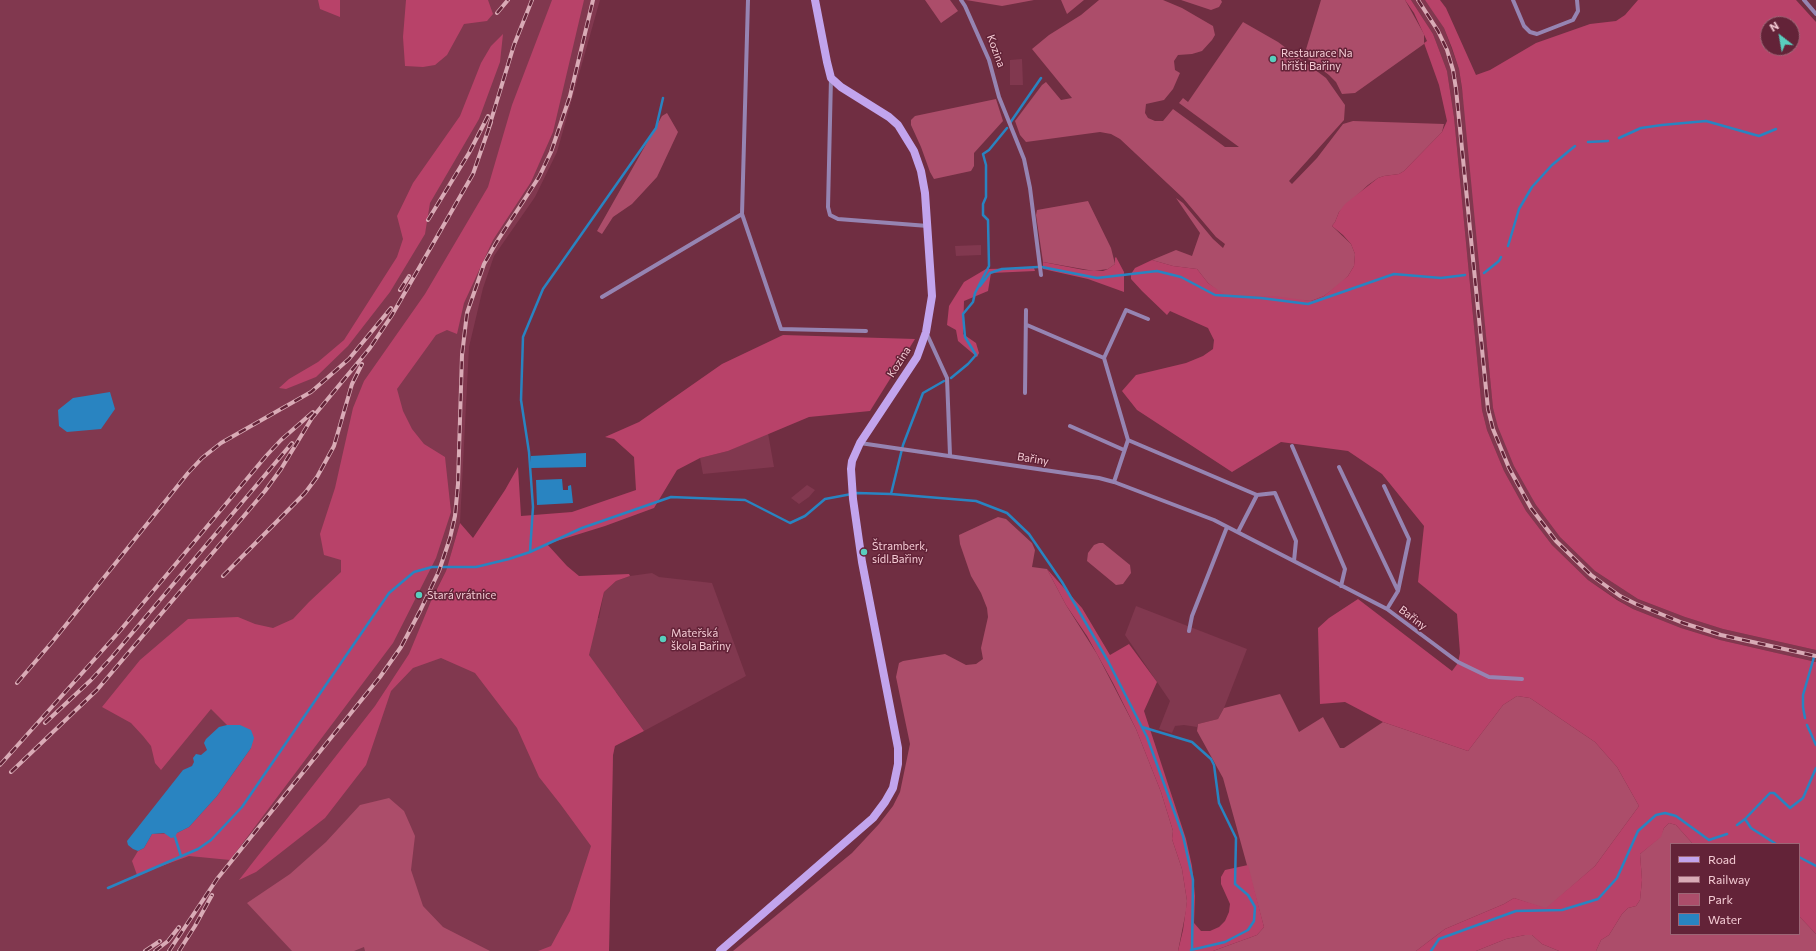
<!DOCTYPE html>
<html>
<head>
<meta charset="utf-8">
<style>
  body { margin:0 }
  #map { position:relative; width:1816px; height:951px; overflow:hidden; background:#702e42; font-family:Commissioner,sans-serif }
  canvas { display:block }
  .legend { position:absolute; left:1670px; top:843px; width:130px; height:92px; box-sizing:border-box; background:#632338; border:1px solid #9d6676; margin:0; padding:5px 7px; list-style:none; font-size:12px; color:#f4cbd4 }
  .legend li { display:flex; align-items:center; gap:8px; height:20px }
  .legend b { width:20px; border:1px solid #9d6676 }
  .north { position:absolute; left:1760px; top:16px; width:40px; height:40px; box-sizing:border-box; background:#632338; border:1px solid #9d6676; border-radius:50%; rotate:329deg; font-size:11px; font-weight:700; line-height:16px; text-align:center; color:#f4cbd4 }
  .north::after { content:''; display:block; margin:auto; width:14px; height:18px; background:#59cebe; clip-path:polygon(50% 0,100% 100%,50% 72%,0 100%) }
</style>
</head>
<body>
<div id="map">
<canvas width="1816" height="951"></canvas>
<ul class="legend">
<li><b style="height:5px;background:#c2a4ed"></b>Road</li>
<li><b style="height:5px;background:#d9abb6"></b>Railway</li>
<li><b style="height:11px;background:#ac4d6a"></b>Park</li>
<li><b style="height:11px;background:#2984c1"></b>Water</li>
</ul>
<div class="north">N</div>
</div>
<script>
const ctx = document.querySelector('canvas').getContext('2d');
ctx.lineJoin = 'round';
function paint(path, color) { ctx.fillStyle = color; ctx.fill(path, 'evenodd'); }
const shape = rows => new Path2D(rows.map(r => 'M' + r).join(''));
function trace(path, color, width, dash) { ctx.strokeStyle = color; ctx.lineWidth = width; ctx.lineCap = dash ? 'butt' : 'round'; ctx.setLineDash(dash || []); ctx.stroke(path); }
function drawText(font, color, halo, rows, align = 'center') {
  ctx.font = font + ' Commissioner,sans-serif'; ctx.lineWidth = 3; ctx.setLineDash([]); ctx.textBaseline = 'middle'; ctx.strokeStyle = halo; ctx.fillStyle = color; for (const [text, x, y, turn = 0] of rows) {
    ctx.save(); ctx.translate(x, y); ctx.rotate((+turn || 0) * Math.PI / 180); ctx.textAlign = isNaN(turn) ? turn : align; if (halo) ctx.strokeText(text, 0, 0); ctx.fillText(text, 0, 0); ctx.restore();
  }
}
const built = shape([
  [0,0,600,0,557,152,535,197,494,256,483,288,469,347,460,523,446,571,431,600,599,618,604,592,616,581,630,576,652,573,659,577,712,583,746,676,644,731,616,692,614,750,613,755,609,951,0,951],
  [1411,0,1425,0,1432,9,1444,28,1459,69,1466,116,1493,408,1536,505,1560,537,1595,571,1638,599,1685,617,1723,629,1816,650,1816,662,1720,640,1681,628,1633,609,1618,600,1588,580,1552,545,1526,511,1504,471,1487,430,1482,410,1454,117,1447,71,1433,34],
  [1022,59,1023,85,1010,85,1010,60],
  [981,245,981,255,956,256,955,246],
  [768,433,774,467,703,474,700,458,728,451],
  [807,485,815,490,809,497,799,504,791,498],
  [1136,606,1247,649,1224,708,1218,719,1198,724,1197,727,1184,725,1175,726,1172,733,1159,729,1170,701,1125,635]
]);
const green = shape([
  [925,0,950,0,958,11,941,23],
  [966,0,1034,0,1002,6],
  [1061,0,1084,0,1067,14],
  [1099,0,1163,0,1182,8,1213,26,1215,35,1212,40,1202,51,1192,54,1178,55,1174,61,1175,70,1180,73,1173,89,1164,100,1146,104,1145,113,1148,118,1155,121,1163,121,1173,109,1225,147,1239,147,1179,103,1183,98,1188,102,1243,22,1278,42,1326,78,1345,105,1344,120,1289,181,1292,184,1317,158,1343,124,1353,121,1444,124,1442,132,1404,171,1399,174,1384,176,1378,178,1368,185,1339,212,1335,222,1332,226,1351,244,1355,254,1354,266,1348,276,1340,284,1324,296,1311,301,1228,297,1224,296,1208,283,1197,269,1173,266,1152,260,1176,250,1192,256,1200,233,1176,198,1183,203,1213,239,1223,248,1225,244,1216,237,1183,198,1120,139,1111,134,1100,132,1026,142,1020,135,1015,121,1042,85,1046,82,1061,100,1072,98,1032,49,1049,35,1081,15],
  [1181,0,1221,0,1222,2,1219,7,1211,10],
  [1321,0,1405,0,1424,34,1424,44,1355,93,1342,94,1336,82,1329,75,1304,56],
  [996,99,1003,121,974,153,974,166,971,171,934,179,930,172,921,147,911,125,911,120,915,116],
  [667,113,678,132,657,177,632,204,613,217,602,234,597,231,662,116],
  [1088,201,1111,248,1115,264,1108,269,1094,271,1043,262,1036,215,1037,210],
  [998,517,1006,519,1032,543,1035,550,1032,567,1047,569,1066,605,1097,654,1136,729,1161,792,1173,831,1172,839,1182,869,1187,901,1186,911,1178,951,733,951,852,853,879,824,893,806,900,792,910,744,896,677,899,663,903,661,945,654,966,665,976,664,983,659,981,648,988,617,987,608,981,593,971,576,960,544,959,535],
  [1099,543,1103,543,1130,565,1131,573,1123,584,1116,585,1087,561,1088,553,1094,545],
  [1280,694,1299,732,1323,717,1340,748,1344,748,1383,722,1468,751,1503,705,1517,696,1530,698,1595,742,1617,767,1639,806,1595,866,1546,909,1514,898,1504,904,1445,929,1416,951,1213,951,1257,935,1264,927,1223,778,1197,731,1198,724,1218,719,1224,708],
  [389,798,404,811,415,836,411,870,423,906,443,927,490,951,365,951,364,947,354,951,292,951,247,903,290,874,326,842,360,805],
  [1669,823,1676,825,1693,844,1671,844,1671,934,1799,934,1799,916,1816,934,1816,951,1596,951,1601,940,1609,935,1622,914,1628,908,1636,906,1640,900,1642,880,1640,854,1660,837,1664,828],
  [1525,935,1532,935,1542,944,1559,951,1476,951,1506,939]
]);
const forest = shape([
  [318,0,340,0,340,17,320,9],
  [406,0,488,0,493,14,487,21,464,24,447,55,435,65,423,67,405,66,403,37],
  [552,0,584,0,553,132,531,182,493,240,464,303,457,334,447,330,436,335,397,389,403,411,412,429,424,444,445,457,451,512,436,558,393,643,230,860,189,856,137,875,132,861,138,851,144,848,152,834,177,833,189,827,217,796,251,748,240,725,227,725,211,709,161,770,155,763,151,746,143,736,131,723,102,707,140,660,188,619,238,617,255,624,273,628,293,619,309,602,341,572,341,560,324,555,320,534,335,488,353,408,364,381,425,294,488,187,512,105],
  [1405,0,1411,0,1433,34,1447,71,1454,117,1482,410,1487,430,1504,471,1526,511,1552,545,1588,580,1617,600,1633,609,1681,628,1720,640,1816,662,1816,934,1799,916,1799,844,1693,844,1676,825,1669,823,1664,828,1661,837,1640,854,1642,880,1640,900,1636,906,1628,908,1622,914,1609,935,1601,940,1596,951,1559,951,1542,944,1532,935,1525,935,1506,939,1476,951,1416,951,1445,929,1504,904,1514,898,1546,908,1595,866,1639,806,1617,767,1595,742,1530,698,1517,696,1503,705,1468,751,1383,722,1345,702,1320,704,1318,628,1329,618,1358,599,1452,671,1458,663,1460,653,1457,614,1418,582,1424,526,1382,474,1348,451,1281,442,1232,472,1137,410,1122,391,1136,375,1186,363,1203,356,1213,349,1214,340,1208,328,1170,311,1167,315,1142,291,1131,279,1131,274,1135,268,1152,260,1173,266,1197,269,1208,283,1228,297,1274,296,1311,301,1324,296,1348,276,1354,266,1355,254,1351,244,1343,235,1332,226,1335,222,1339,212,1345,204,1378,178,1384,176,1399,174,1404,171,1442,132,1447,121,1439,85,1424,43,1427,41,1414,13],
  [1425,0,1440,0,1446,8,1476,75,1490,70,1536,43,1590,24,1616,21,1625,15,1638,0,1796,0,1816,22,1816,650,1723,629,1685,617,1638,599,1595,571,1560,537,1536,505,1514,466,1498,427,1493,408,1462,88,1459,69,1452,48,1444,28],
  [1768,24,1792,24,1792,48,1768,48],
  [503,34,500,62,479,119,430,203,425,234,390,292,348,346,316,377,286,389,279,388,289,379,318,362,344,340,397,257,403,239,397,216,413,183,460,116,481,63,491,46],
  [1116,257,1124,272,1124,292,1088,279,1043,269,1043,262,1084,270,1103,271,1108,269,1115,264,1115,258],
  [1034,268,1035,271,991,273,988,291,964,301,963,334,976,343,979,353,977,357,958,341,956,330,947,325,949,306,964,282,986,269],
  [783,335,915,339,870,411,809,417,728,451,700,458,677,470,654,508,605,526,547,544,567,566,579,576,629,574,630,576,616,581,604,592,589,655,644,731,615,746,613,755,609,951,538,951,551,946,570,911,591,846,561,805,539,777,517,728,475,673,441,658,413,668,391,691,366,765,325,818,256,872,239,880,375,706,409,654,431,601,446,571,460,523,473,538,505,490,518,467,521,516,572,512,636,490,634,457,614,439,605,437,639,422,722,364],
  [1047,569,1082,608,1110,655,1129,644,1157,682,1144,711,1186,839,1192,866,1195,896,1194,923,1201,931,1210,931,1219,927,1225,921,1229,912,1230,904,1221,884,1221,877,1225,870,1248,865,1264,927,1257,935,1213,951,1178,951,1183,930,1187,901,1182,869,1172,839,1173,831,1161,792,1136,729,1113,683,1087,636,1066,605]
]);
const water = shape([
  [110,392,115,409,101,429,67,432,59,426,58,410,73,398],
  [586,453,586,467,531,468,531,456],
  [562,479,563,490,568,490,568,486,571,485,573,503,537,505,536,480],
  [227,725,240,725,251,730,254,738,251,748,217,796,189,827,177,833,175,837,171,838,164,833,152,834,144,848,138,851,133,849,128,845,127,841,183,770,192,766,194,762,193,758,196,754,201,755,207,750,204,743,206,739,219,727]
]);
const stream = shape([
  [1010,123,1041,78],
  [1619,138,1641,128,1662,125,1706,121,1759,136,1776,129],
  [1588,142,1608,141],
  [1508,246,1519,209,1532,187,1552,165,1575,146],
  [1042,267,1097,278,1157,271,1181,277,1215,295,1261,298,1308,304,1394,274,1441,278,1465,275],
  [1484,273,1499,261,1501,257],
  [980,286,990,273,1002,269,1038,267],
  [975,293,989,266,988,220,983,215,983,204,986,197,986,165,983,154,989,150,1007,128],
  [951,378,968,364,976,355,965,337,963,314,973,302,975,293],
  [891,494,903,445,923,393,944,381],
  [530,552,533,507,529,452,521,400,523,337,543,289,656,128,663,98],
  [1805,718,1803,707,1803,695,1814,657],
  [1807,725,1816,745],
  [1142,727,1192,742,1211,759,1214,765,1219,803,1236,838,1235,884,1248,895,1255,907,1254,921,1248,930,1225,942,1191,950],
  [1745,819,1770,793,1774,793,1790,808,1803,798,1816,768],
  [1737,825,1745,819,1751,828,1776,844],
  [175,837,181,856],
  [1799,857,1816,866],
  [108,888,198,849,211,840,242,807,389,593,414,572,432,567,476,567,509,559,530,552,582,528,671,497,745,500,790,523,805,516,825,499,857,493,891,494,976,501,1007,513,1029,534,1062,582,1108,661,1147,737,1183,836,1193,880,1192,951],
  [1431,951,1439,939,1516,911,1562,910,1598,899,1617,878,1638,831,1656,815,1665,813,1676,816,1709,840,1727,834]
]);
const street = shape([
  [748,0,742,214,781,329,866,331],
  [961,0,965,6,989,60,999,97,1024,159,1030,188,1041,275],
  [1513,0,1524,26,1530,32,1537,34,1573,20,1578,11,1577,0],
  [1804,0,1816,14],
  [831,78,828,207,830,215,838,219,928,226],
  [602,297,742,214],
  [1027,325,1104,358],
  [926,332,947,378,950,455],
  [1025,393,1026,310],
  [1070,426,1124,450],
  [1128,440,1257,495,1275,493,1296,541,1294,561],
  [860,443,1099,478,1114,482,1214,520,1387,609,1458,662,1489,677,1522,679],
  [1292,446,1345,569,1341,586],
  [1339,467,1398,591,1387,609],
  [1114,482,1128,440,1104,358,1126,310,1148,319],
  [1384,486,1409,539,1398,591],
  [1238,532,1257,495],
  [1189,631,1192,616,1227,527]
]);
const secondary = shape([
  [720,951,873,818,885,802,893,788,898,764,898,748,862,562,853,499,851,469,852,461,860,443,917,357,926,332,932,296,925,193,921,171,914,151,898,125,889,117,841,87,831,78,827,62,815,0]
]);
const rail = shape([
  [1418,0,1438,31,1447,50,1453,70,1456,89,1488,409,1493,429,1509,468,1531,508,1556,541,1591,575,1620,596,1636,604,1683,623,1721,635,1816,656],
  [497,13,508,0],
  [489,127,514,45,532,0],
  [428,220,469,153,488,116],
  [400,290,409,276],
  [223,576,305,493,317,477,334,446,352,384,362,364],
  [17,683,53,641,188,473,202,458,221,443,311,392,349,359,391,308],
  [45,723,91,680,112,657,292,443],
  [0,765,118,633,266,456,281,440,313,412],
  [11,772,97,690,265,491,281,469,312,418,370,348,392,315,473,174,491,122],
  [145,951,160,941],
  [155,951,168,941,179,927],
  [169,951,217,879,380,677,401,647,420,611,439,571,450,538,455,516,458,484,462,355,467,313,484,264,496,243,539,177,551,152,570,96,593,0],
  [179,951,195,926,212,895]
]);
const markers = [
  [1273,59,4,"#59cebe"],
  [864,552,4,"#59cebe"],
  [419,595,4,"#59cebe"],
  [663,639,4,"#59cebe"]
];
const streetNames = [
  ["Kozina",996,51,70],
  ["Kozina",899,362,-58],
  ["Bařiny",1033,459,9],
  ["Bařiny",1413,618,37]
];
const poiNames = [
  ["Restaurace Na",1281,53],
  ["hřišti Bařiny",1281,66],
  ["Štramberk,",872,546],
  ["sídl.Bařiny",872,559],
  ["Stará vrátnice",427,595],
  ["Mateřská",671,633],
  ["škola Bařiny",671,646]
];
paint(built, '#81384f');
paint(green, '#ac4d6a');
paint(forest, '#b84269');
paint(water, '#2984c1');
trace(stream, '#2984c1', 2.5);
trace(street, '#9684b2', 4);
trace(secondary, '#c2a4ed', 8);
trace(rail, '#d9abb6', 4);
trace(rail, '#632338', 2.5, [8]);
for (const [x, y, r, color] of markers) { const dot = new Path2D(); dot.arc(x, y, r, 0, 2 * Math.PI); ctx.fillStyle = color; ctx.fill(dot); trace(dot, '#632338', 1.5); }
drawText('11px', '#f4cbd4', '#632338', streetNames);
drawText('11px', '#f4cbd4', '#632338', poiNames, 'left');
</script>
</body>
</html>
